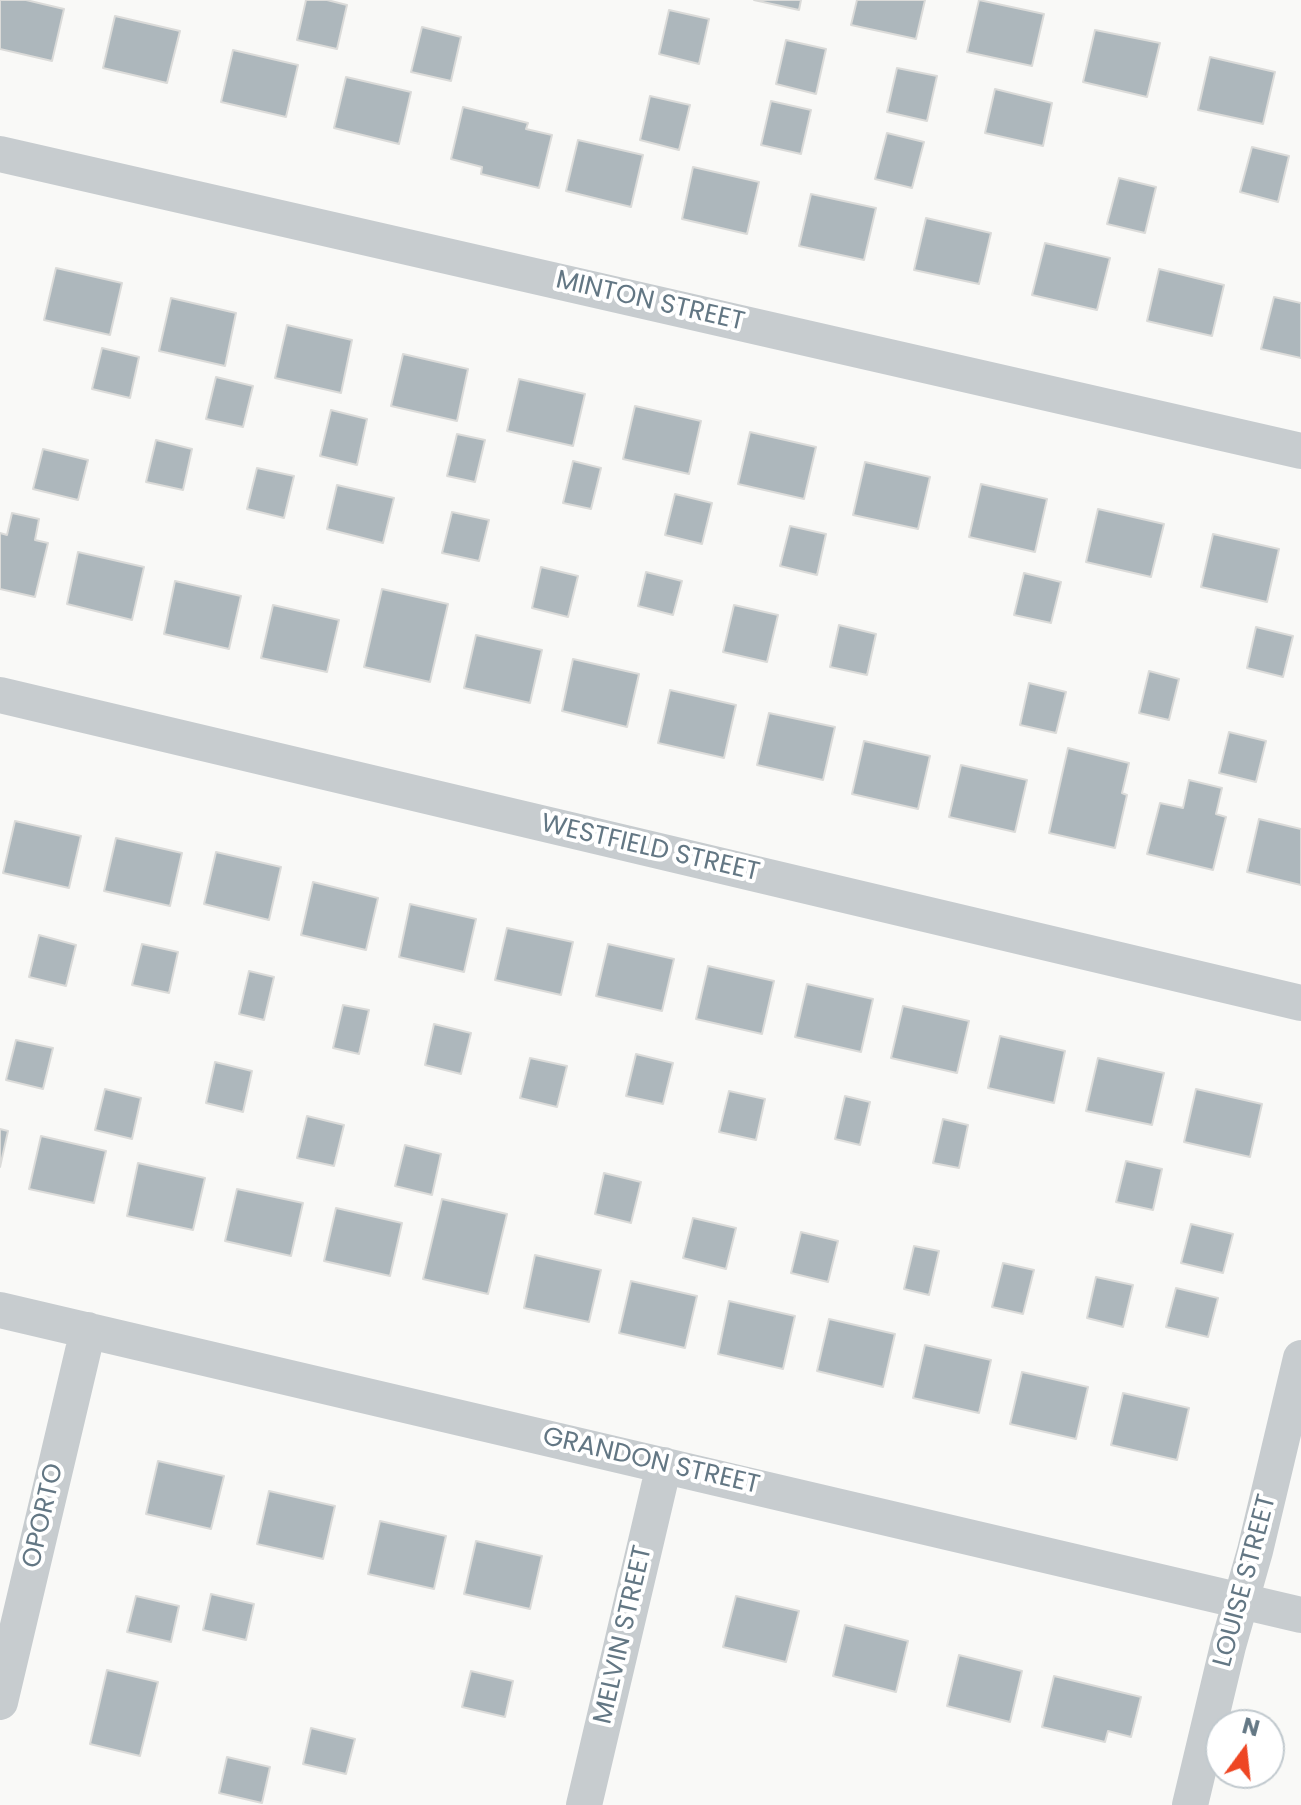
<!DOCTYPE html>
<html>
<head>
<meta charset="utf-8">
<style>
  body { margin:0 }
  #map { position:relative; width:1301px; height:1805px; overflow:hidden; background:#f9f9f7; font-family:Poppins,sans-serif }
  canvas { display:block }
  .north { position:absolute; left:1205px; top:1709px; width:80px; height:80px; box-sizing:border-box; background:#fff; border:2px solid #c1c9ce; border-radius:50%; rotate:15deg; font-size:22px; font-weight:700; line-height:32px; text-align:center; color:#637784 }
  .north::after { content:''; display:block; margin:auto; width:28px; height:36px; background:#ee4623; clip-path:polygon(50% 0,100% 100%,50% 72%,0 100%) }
</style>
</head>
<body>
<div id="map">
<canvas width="1301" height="1805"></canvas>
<div class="north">N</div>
</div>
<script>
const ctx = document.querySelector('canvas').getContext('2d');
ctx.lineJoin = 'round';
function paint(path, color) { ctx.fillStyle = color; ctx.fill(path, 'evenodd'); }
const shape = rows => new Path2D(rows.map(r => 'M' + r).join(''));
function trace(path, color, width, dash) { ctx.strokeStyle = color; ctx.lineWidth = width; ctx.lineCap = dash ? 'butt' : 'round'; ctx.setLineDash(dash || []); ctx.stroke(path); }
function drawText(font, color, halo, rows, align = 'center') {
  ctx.font = font + ' Poppins,sans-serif'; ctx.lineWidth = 8; ctx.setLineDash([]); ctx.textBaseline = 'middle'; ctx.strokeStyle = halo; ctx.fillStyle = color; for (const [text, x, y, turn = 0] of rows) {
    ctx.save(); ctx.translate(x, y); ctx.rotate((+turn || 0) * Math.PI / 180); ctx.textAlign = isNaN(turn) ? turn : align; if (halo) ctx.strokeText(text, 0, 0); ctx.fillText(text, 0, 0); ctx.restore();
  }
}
const building = shape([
  [0,0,26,0,64,9,52,61,0,49,0,0],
  [306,0,327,0,347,5,337,49,297,40,306,0],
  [754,0,801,0,799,10,754,0],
  [857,0,925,0,916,39,851,25,857,0],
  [979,0,1044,14,1032,66,967,52,979,0],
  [669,10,709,19,699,64,659,54,669,10],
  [115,16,180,31,167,83,103,68,115,16],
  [422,27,461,37,451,81,411,72,422,27],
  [1095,30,1160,43,1147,97,1083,82,1095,30],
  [786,40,826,49,816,94,776,84,786,40],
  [233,50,298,65,286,117,221,102,233,50],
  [1210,57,1275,72,1263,124,1198,110,1210,57],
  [897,68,937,76,927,121,887,112,897,68],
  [346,77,411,92,399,144,334,128,346,77],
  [995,89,1052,103,1043,146,985,133,995,89],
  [650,96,690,105,679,150,640,140,650,96],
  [771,101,811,110,801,154,761,145,771,101],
  [463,107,528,123,526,129,552,135,539,188,481,174,482,167,451,159,463,107],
  [887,133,924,142,912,188,875,179,887,133],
  [578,140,643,155,631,207,566,191,578,140],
  [1252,147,1289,156,1278,202,1240,192,1252,147],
  [693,167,759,182,747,234,682,219,693,167],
  [1119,178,1156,187,1145,233,1107,224,1119,178],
  [811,194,876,208,864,260,799,246,811,194],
  [926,218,991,233,979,284,914,270,926,218],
  [1045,243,1110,258,1097,310,1032,295,1045,243],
  [56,268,122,283,110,335,44,320,56,268],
  [1159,269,1224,285,1212,336,1147,321,1159,269],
  [1274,297,1301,303,1301,358,1261,349,1274,297],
  [171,298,236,313,225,366,159,351,171,298],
  [287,325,352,340,341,393,275,378,287,325],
  [102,348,139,357,130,398,92,389,102,348],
  [403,354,468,369,457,421,391,406,403,354],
  [216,377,253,386,243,427,206,419,216,377],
  [519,379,585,394,573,446,507,431,519,379],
  [635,406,701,421,689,474,623,459,635,406],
  [331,410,367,419,357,465,320,456,331,410],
  [750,432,816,447,804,499,738,484,750,432],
  [457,434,485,440,475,482,447,476,457,434],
  [156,440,192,449,183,490,146,482,156,440],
  [43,449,88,460,78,500,33,489,43,449],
  [573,461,601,468,591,509,563,503,573,461],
  [865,462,930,477,918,529,853,515,865,462],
  [257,468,294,476,284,518,247,509,257,468],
  [981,484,1047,499,1035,552,969,537,981,484],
  [337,485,394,498,383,543,327,529,337,485],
  [675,494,712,503,702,544,665,535,675,494],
  [1098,509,1164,524,1151,577,1086,562,1098,509],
  [452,512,489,520,479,561,442,553,452,512],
  [12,513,39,519,35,540,48,543,35,597,0,589,0,533,7,535,12,513],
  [790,526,826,534,817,575,780,566,790,526],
  [1213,534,1279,549,1267,602,1201,587,1213,534],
  [78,552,144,567,132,620,67,604,78,552],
  [541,567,578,576,568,617,532,608,541,567],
  [646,572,682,581,673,615,638,606,646,572],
  [1024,573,1061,582,1051,623,1014,615,1024,573],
  [175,581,241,596,229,649,164,634,175,581],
  [382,589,448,604,430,682,364,667,382,589],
  [273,605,339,620,327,672,261,658,273,605],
  [734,605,778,615,767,662,723,652,734,605],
  [839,625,876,634,867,675,830,667,839,625],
  [1256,627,1293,636,1283,677,1247,668,1256,627],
  [476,635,542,650,530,703,464,688,476,635],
  [573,659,639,674,627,727,562,711,573,659],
  [1149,671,1179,679,1169,720,1139,713,1149,671],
  [1029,683,1066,692,1056,733,1020,725,1029,683],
  [670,690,736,705,724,758,658,743,670,690],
  [769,713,835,727,823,780,757,765,769,713],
  [1229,732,1266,741,1256,782,1219,773,1229,732],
  [864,741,930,756,918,809,852,794,864,741],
  [1068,748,1129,763,1122,793,1127,795,1115,848,1049,833,1068,748],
  [961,765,1027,780,1015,832,949,817,961,765],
  [1189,780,1222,788,1216,814,1226,817,1213,870,1147,854,1160,803,1183,808,1189,780],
  [1259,819,1301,829,1301,885,1247,872,1259,819],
  [15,821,81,836,69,888,3,873,15,821],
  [116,838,182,853,170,906,104,891,116,838],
  [216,852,281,867,269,920,204,904,216,852],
  [313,882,378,898,366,950,301,935,313,882],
  [410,904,476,919,464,972,399,957,410,904],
  [507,928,573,942,561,995,495,980,507,928],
  [39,935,76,945,66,986,29,977,39,935],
  [142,944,178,952,169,993,132,985,142,944],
  [608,944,674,959,662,1011,596,996,608,944],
  [708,966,774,981,762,1034,696,1019,708,966],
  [249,971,274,977,264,1020,239,1014,249,971],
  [807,984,873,999,861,1052,795,1037,807,984],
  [343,1005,369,1010,359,1054,333,1048,343,1005],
  [903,1006,969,1021,957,1073,891,1058,903,1006],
  [434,1024,471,1033,461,1074,425,1065,434,1024],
  [1000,1036,1065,1051,1054,1103,988,1088,1000,1036],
  [16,1040,53,1048,43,1089,6,1080,16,1040],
  [636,1054,673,1063,663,1104,626,1096,636,1054],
  [530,1058,567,1066,557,1107,520,1098,530,1058],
  [1098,1058,1164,1073,1152,1125,1086,1111,1098,1058],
  [215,1062,252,1071,243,1112,206,1103,215,1062],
  [105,1089,141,1098,132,1139,95,1130,105,1089],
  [1196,1089,1262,1104,1250,1157,1184,1142,1196,1089],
  [729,1091,765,1099,756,1140,719,1132,729,1091],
  [845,1096,870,1102,860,1145,835,1139,845,1096],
  [307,1116,344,1125,334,1166,297,1158,307,1116],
  [943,1119,968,1125,959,1168,933,1163,943,1119],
  [0,1129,8,1131,0,1167,0,1129],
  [41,1136,106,1151,94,1203,29,1189,41,1136],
  [405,1145,441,1154,432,1195,395,1186,405,1145],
  [1126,1161,1162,1169,1153,1210,1116,1202,1126,1161],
  [138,1163,205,1178,193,1230,127,1216,138,1163],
  [604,1173,641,1182,631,1223,595,1214,604,1173],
  [237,1189,303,1203,291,1256,225,1241,237,1189],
  [442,1199,507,1214,488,1294,423,1279,442,1199],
  [336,1208,402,1223,390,1276,324,1261,336,1208],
  [693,1218,736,1228,726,1269,683,1258,693,1218],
  [1191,1224,1233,1234,1223,1273,1181,1263,1191,1224],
  [801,1232,838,1241,828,1282,791,1273,801,1232],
  [914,1246,939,1251,929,1295,904,1289,914,1246],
  [535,1255,601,1270,589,1322,524,1308,535,1255],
  [1003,1263,1034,1270,1023,1314,992,1307,1003,1263],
  [1096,1277,1133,1285,1123,1327,1087,1318,1096,1277],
  [631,1281,697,1296,685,1348,619,1333,631,1281],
  [1176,1288,1218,1298,1208,1337,1166,1327,1176,1288],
  [729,1301,795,1316,783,1369,718,1354,729,1301],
  [829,1319,895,1334,883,1387,817,1371,829,1319],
  [925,1345,991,1360,979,1413,913,1398,925,1345],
  [1022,1372,1088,1387,1076,1439,1010,1424,1022,1372],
  [1123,1393,1189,1408,1177,1460,1111,1445,1123,1393],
  [158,1461,224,1476,211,1529,146,1514,158,1461],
  [269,1491,335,1506,323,1559,257,1544,269,1491],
  [380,1521,446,1536,434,1589,368,1574,380,1521],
  [476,1541,542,1556,530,1609,464,1594,476,1541],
  [211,1594,254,1604,246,1640,203,1630,211,1594],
  [136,1596,179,1606,171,1642,127,1632,136,1596],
  [736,1596,799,1611,786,1662,723,1647,736,1596],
  [845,1625,908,1641,896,1692,833,1676,845,1625],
  [959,1655,1022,1671,1010,1722,947,1706,959,1655],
  [107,1670,158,1682,140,1756,90,1744,107,1670],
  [471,1671,513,1681,505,1717,462,1707,471,1671],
  [1054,1676,1141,1697,1131,1737,1108,1731,1105,1742,1042,1727,1054,1676],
  [311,1728,355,1739,346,1774,303,1764,311,1728],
  [227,1757,270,1767,262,1803,219,1793,227,1757]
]);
const street = shape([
  [0,154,1301,451],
  [0,695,1301,1003],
  [0,1310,1301,1615],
  [0,1702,88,1330],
  [584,1805,664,1465],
  [1190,1805,1228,1646,1255,1551,1301,1358]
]);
const streetNames = [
  ["MINTON STREET",650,302,13],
  ["WESTFIELD STREET",650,849,13],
  ["GRANDON STREET",651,1462,13],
  ["OPORTO",44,1516,-77],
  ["LOUISE STREET",1246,1581,-75],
  ["MELVIN STREET",624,1635,-77]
];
paint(building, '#adb7bc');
trace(building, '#dbdbd9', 2);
trace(street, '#c7cccf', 36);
drawText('26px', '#637784', '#fff', streetNames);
</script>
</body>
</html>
